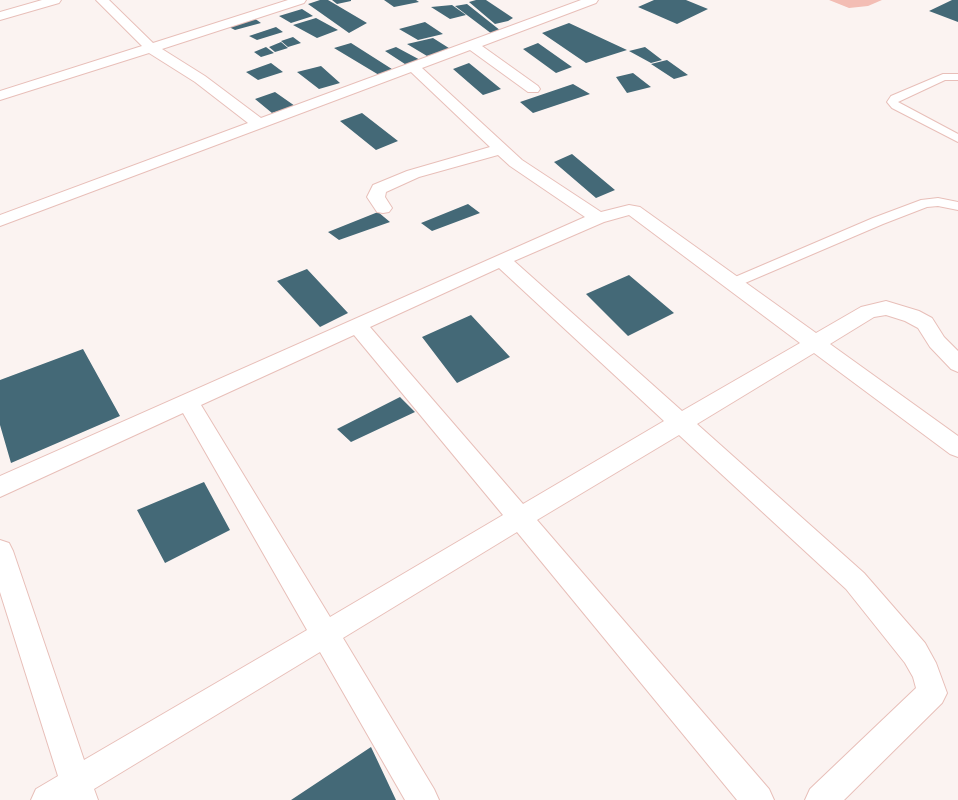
<!DOCTYPE html>
<html>
<head>
<meta charset="utf-8">
<style>
  body { margin:0 }
  canvas { display:block; background:#fbf3f1 }
</style>
</head>
<body>
<canvas width="958" height="800"></canvas>
<script>
const ctx = document.querySelector('canvas').getContext('2d');
ctx.lineJoin = 'round';
function paint(path, color) { ctx.fillStyle = color; ctx.fill(path, 'evenodd'); }
const shape = rows => new Path2D(rows.map(r => 'M' + r).join(''));
function trace(path, color, width, dash) { ctx.strokeStyle = color; ctx.lineWidth = width; ctx.lineCap = dash ? 'butt' : 'round'; ctx.setLineDash(dash || []); ctx.stroke(path); }
const water = shape([
  [829,0,882,0,868,6,849,8]
]);
const building = shape([
  [320,0,328,0,367,23,349,33,308,4],
  [332,0,351,0,351,1,337,4],
  [384,0,416,0,419,2,394,7],
  [476,0,486,0,513,18,508,21,495,24,469,2],
  [654,0,686,0,708,9,677,24,638,7],
  [952,0,958,0,958,22,929,11],
  [467,4,501,31,492,34,455,6],
  [452,5,466,15,450,19,431,7],
  [302,9,313,16,291,23,279,16],
  [254,18,261,23,235,30,227,26],
  [316,18,338,30,317,38,293,25],
  [425,22,443,34,418,40,399,29],
  [569,23,627,50,586,63,542,33],
  [276,27,283,32,257,40,249,36],
  [293,37,301,43,288,47,281,41],
  [433,38,452,50,427,56,407,44],
  [281,42,288,48,275,52,269,47],
  [351,43,395,71,379,75,334,48],
  [538,43,572,67,556,73,523,49],
  [266,47,274,53,261,57,254,52],
  [396,47,424,62,408,66,385,51],
  [645,47,662,60,651,63,629,51],
  [667,60,688,75,674,79,651,64],
  [271,63,283,72,258,80,246,72],
  [469,63,501,89,483,95,453,69],
  [321,66,340,83,319,89,297,72],
  [633,73,651,87,627,93,616,77],
  [573,84,590,94,533,113,520,102],
  [275,92,295,106,272,113,255,99],
  [362,113,398,141,376,150,340,121],
  [572,154,615,190,596,198,554,162],
  [468,204,480,213,432,231,421,223],
  [378,212,390,222,339,240,328,232],
  [307,269,348,313,320,327,277,281],
  [629,275,674,313,628,336,586,294],
  [471,315,510,357,457,383,422,337],
  [83,349,120,416,11,463,0,425,0,380],
  [400,397,415,412,351,442,337,429],
  [204,482,230,530,165,563,137,510],
  [371,747,396,800,291,800]
]);
const lane = shape([
  [943,74,958,74,958,80,945,80,898,102,958,134,958,142,892,108,887,102,891,96,943,74],
  [938,198,958,202,958,210,938,206,927,207,883,224,738,286,733,287,728,286,726,283,728,280,873,218,921,200,938,198]
]);
const street = shape([
  [96,0,109,0,153,43,288,0,306,0,304,3,162,49,205,76,261,118,581,0,598,0,596,3,482,46,538,86,540,89,538,92,528,92,470,50,422,68,522,160,601,212,629,205,640,207,816,333,861,307,886,301,919,311,932,318,944,337,958,351,958,372,951,369,930,347,918,328,905,321,886,315,874,317,830,344,958,436,958,457,950,454,814,353,697,424,864,573,925,643,936,663,947,693,942,703,844,800,805,800,810,789,916,688,913,677,905,663,846,589,679,435,537,520,769,789,774,800,737,800,517,532,343,638,434,789,439,800,405,800,320,652,94,789,98,800,31,800,36,789,58,776,0,592,0,540,9,543,13,551,84,760,307,630,183,413,0,497,0,476,585,217,510,166,498,155,419,177,386,192,385,197,392,208,389,212,383,213,377,212,367,197,373,185,407,171,490,147,411,72,0,226,0,215,248,123,195,82,149,53,0,100,0,91,142,46,96,0],
  [629,215,800,343,682,411,514,261,604,222,629,215],
  [499,268,664,421,523,504,370,327,499,268],
  [354,335,503,515,330,617,201,405,354,335]
]);
const secondary = shape([
  [42,0,61,0,59,3,0,20,0,12,42,0]
]);
paint(water, '#f3bdb4');
paint(building, '#446977');
trace(lane, '#e8bfb9', 2);
trace(street, '#e8bfb9', 2);
trace(secondary, '#e8bfb9', 2);
paint(lane, '#fff');
paint(street, '#fff');
paint(secondary, '#fff');
</script>
</body>
</html>
